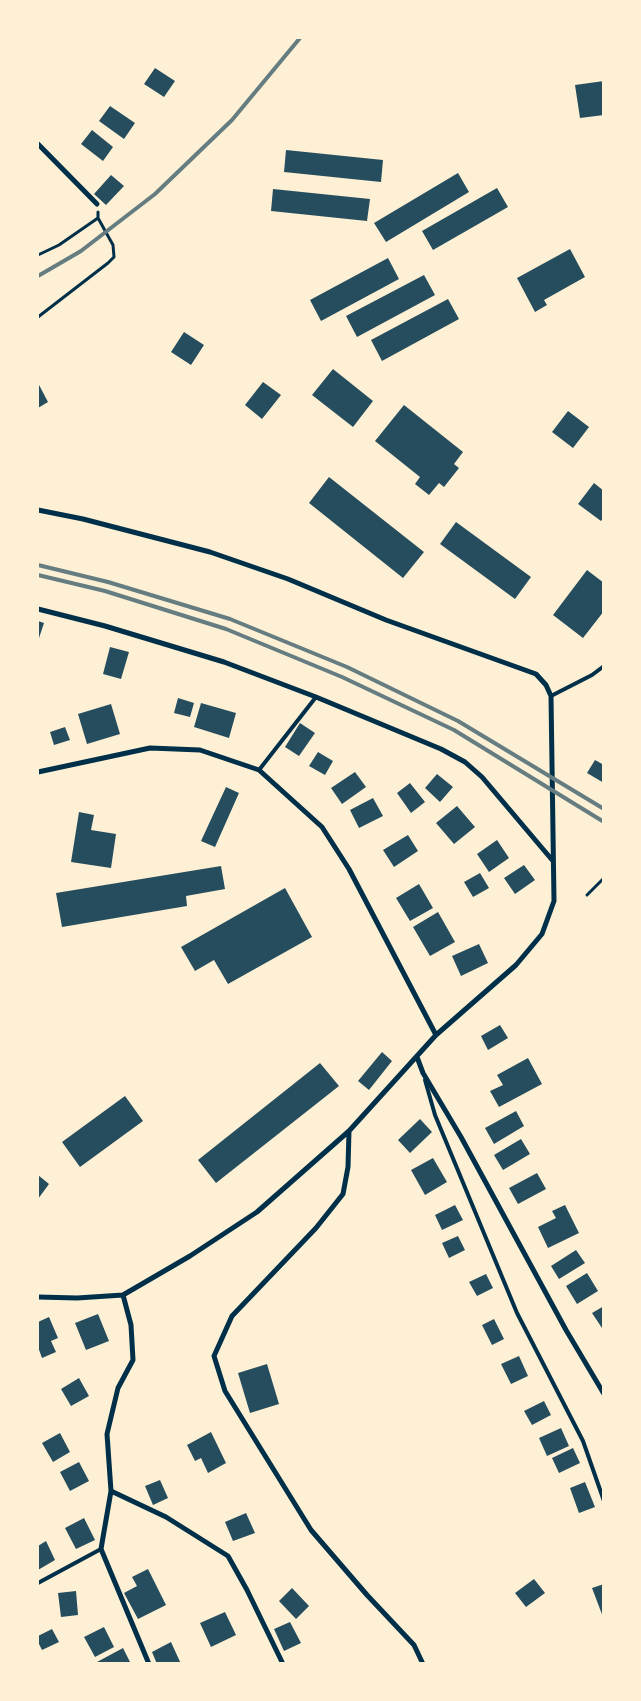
<!DOCTYPE html>
<html>
<head>
<meta charset="utf-8">
<style>
  body { margin:0 }
  #map { position:relative; width:641px; height:1701px; overflow:hidden; background:#fdf0d5; font-family:Spectral,serif }
  canvas { display:block }
  .frame { position:absolute; inset:0; border:39px solid #fdf0d5; pointer-events:none }
</style>
</head>
<body>
<div id="map">
<canvas width="641" height="1701"></canvas>
<div class="frame"></div>
</div>
<script>
const ctx = document.querySelector('canvas').getContext('2d');
ctx.lineJoin = 'round';
function paint(path, color) { ctx.fillStyle = color; ctx.fill(path, 'evenodd'); }
const shape = rows => new Path2D(rows.map(r => 'M' + r).join(''));
function trace(path, color, width, dash) { ctx.strokeStyle = color; ctx.lineWidth = width; ctx.lineCap = dash ? 'butt' : 'round'; ctx.setLineDash(dash || []); ctx.stroke(path); }
const building = shape([
  [155,68,175,81,164,97,144,84],
  [604,81,604,115,580,118,575,85],
  [110,106,135,123,124,139,99,121],
  [92,130,113,147,103,161,81,144],
  [286,150,383,160,381,182,284,172],
  [458,173,469,192,386,242,374,223],
  [111,175,124,186,106,205,94,194],
  [497,188,508,207,433,250,422,231],
  [273,189,370,199,367,221,271,211],
  [570,249,585,277,544,300,547,305,535,312,517,278],
  [388,258,399,279,321,321,310,300],
  [424,275,435,295,357,337,346,316],
  [448,299,459,319,382,361,371,340],
  [184,332,204,345,191,365,171,352],
  [333,369,373,401,353,427,312,395],
  [263,382,281,395,262,419,245,405],
  [38,383,48,402,38,408],
  [404,405,463,452,454,464,459,468,444,487,439,483,429,495,415,484,420,477,375,441],
  [568,411,589,427,573,448,552,432],
  [329,477,424,552,403,578,309,503],
  [594,483,604,491,604,517,601,521,578,504],
  [456,522,531,577,515,599,440,544],
  [587,570,604,583,604,611,583,638,553,615],
  [38,621,44,623,38,641],
  [110,647,129,652,121,679,103,674],
  [178,698,194,703,190,717,174,713],
  [201,703,236,713,229,738,194,727],
  [111,704,120,734,87,744,78,714],
  [300,723,315,733,299,756,285,747],
  [65,727,70,740,54,745,50,732],
  [318,752,333,761,325,775,309,766],
  [595,760,604,765,604,783,587,773],
  [355,772,366,787,342,804,331,788],
  [437,774,453,787,440,802,425,788],
  [410,783,425,802,411,813,397,793],
  [226,787,239,793,215,847,201,841],
  [373,798,383,816,359,828,350,810],
  [457,806,475,827,454,844,436,823],
  [79,812,94,815,91,830,116,834,111,868,71,862],
  [408,835,418,851,394,867,383,850],
  [497,840,509,858,489,872,477,854],
  [524,865,535,880,515,894,504,878],
  [221,866,225,889,186,896,187,906,62,927,56,893],
  [480,873,489,888,473,897,464,882],
  [419,884,433,908,410,921,396,898],
  [285,888,312,937,228,984,214,960,195,971,181,947],
  [438,912,455,942,430,956,413,927],
  [479,944,488,963,461,976,452,956],
  [500,1025,508,1038,488,1050,481,1036],
  [382,1052,392,1061,369,1090,358,1081],
  [528,1058,542,1084,499,1107,490,1091,503,1085,497,1075],
  [320,1063,339,1086,216,1183,198,1160],
  [125,1096,143,1121,80,1167,62,1142],
  [516,1111,524,1126,494,1144,485,1128],
  [420,1119,432,1132,410,1153,398,1140],
  [521,1139,530,1154,503,1170,494,1155],
  [433,1158,447,1182,425,1195,411,1170],
  [537,1173,546,1189,518,1204,509,1188],
  [38,1175,49,1184,38,1199],
  [455,1205,463,1220,442,1230,435,1215],
  [565,1205,579,1233,548,1248,538,1227,556,1218,552,1211],
  [458,1236,465,1250,449,1258,442,1243],
  [576,1250,585,1263,559,1279,551,1266],
  [587,1273,598,1291,577,1304,566,1286],
  [486,1274,493,1288,477,1296,469,1282],
  [604,1306,604,1331,592,1313],
  [98,1314,109,1341,86,1350,75,1323],
  [49,1317,58,1338,51,1341,56,1352,42,1358,38,1347,38,1322],
  [494,1319,504,1339,492,1345,482,1325],
  [519,1356,528,1376,511,1384,501,1364],
  [267,1364,279,1404,250,1413,238,1373],
  [79,1378,89,1396,71,1406,61,1389],
  [544,1401,551,1415,532,1425,524,1411],
  [561,1428,569,1446,547,1456,539,1438],
  [211,1432,226,1463,208,1473,201,1458,195,1461,187,1445],
  [60,1433,70,1452,53,1462,42,1443],
  [573,1448,580,1463,559,1473,552,1458],
  [79,1462,89,1481,70,1491,60,1472],
  [160,1480,168,1498,153,1505,145,1486],
  [585,1482,595,1507,579,1513,570,1488],
  [246,1513,255,1533,233,1541,225,1522],
  [84,1518,95,1540,76,1549,65,1528],
  [46,1541,55,1560,38,1570,38,1546],
  [148,1569,166,1605,138,1619,124,1593,137,1586,132,1577],
  [534,1579,545,1593,526,1607,515,1593],
  [604,1584,604,1617,603,1617,592,1588],
  [292,1588,309,1606,296,1619,279,1601],
  [76,1591,78,1615,61,1617,58,1593],
  [225,1612,236,1635,211,1647,200,1623],
  [290,1622,301,1643,284,1651,274,1629],
  [104,1627,114,1647,95,1657,84,1637],
  [52,1629,59,1642,42,1650,38,1642,38,1636],
  [171,1642,181,1664,157,1664,152,1652],
  [123,1648,131,1664,98,1664,97,1662]
]);
const path = shape([
  [38,255,59,245,98,218],
  [38,317,108,263,114,257,113,245,98,218,98,212],
  [587,895,604,878]
]);
const service = shape([
  [551,696,592,675,604,666],
  [259,770,316,697],
  [425,1080,435,1115,517,1313,583,1441,604,1501],
  [38,1583,101,1549]
]);
const minor = shape([
  [38,144,97,204],
  [38,510,83,519,210,552,288,579,386,620,536,674,546,685,551,696,554,901,542,934,516,965,436,1035,349,1131,257,1212,190,1256,123,1295,77,1298,38,1297],
  [38,609,105,626,224,662,316,697,441,749,465,762,482,777,553,861],
  [38,772,150,748,200,750,259,770,322,827,349,869,436,1035],
  [417,1057,423,1073,461,1137,566,1330,604,1394],
  [349,1131,348,1167,343,1194,316,1228,232,1316,214,1356,225,1391,311,1530,367,1595,414,1645,423,1664],
  [123,1295,131,1325,133,1360,118,1388,107,1434,111,1491,101,1549,149,1664],
  [111,1491,166,1517,228,1556,247,1590,283,1664]
]);
const rail = shape([
  [38,276,81,251,155,194,232,120,300,38],
  [38,565,108,582,230,619,347,667,458,721,604,809],
  [38,575,105,591,226,629,342,677,454,730,604,822]
]);
paint(building, '#264d5e');
trace(path, '#003049', 3);
trace(service, '#003049', 4);
trace(minor, '#003049', 5);
trace(rail, '#657d81', 4);
</script>
</body>
</html>
